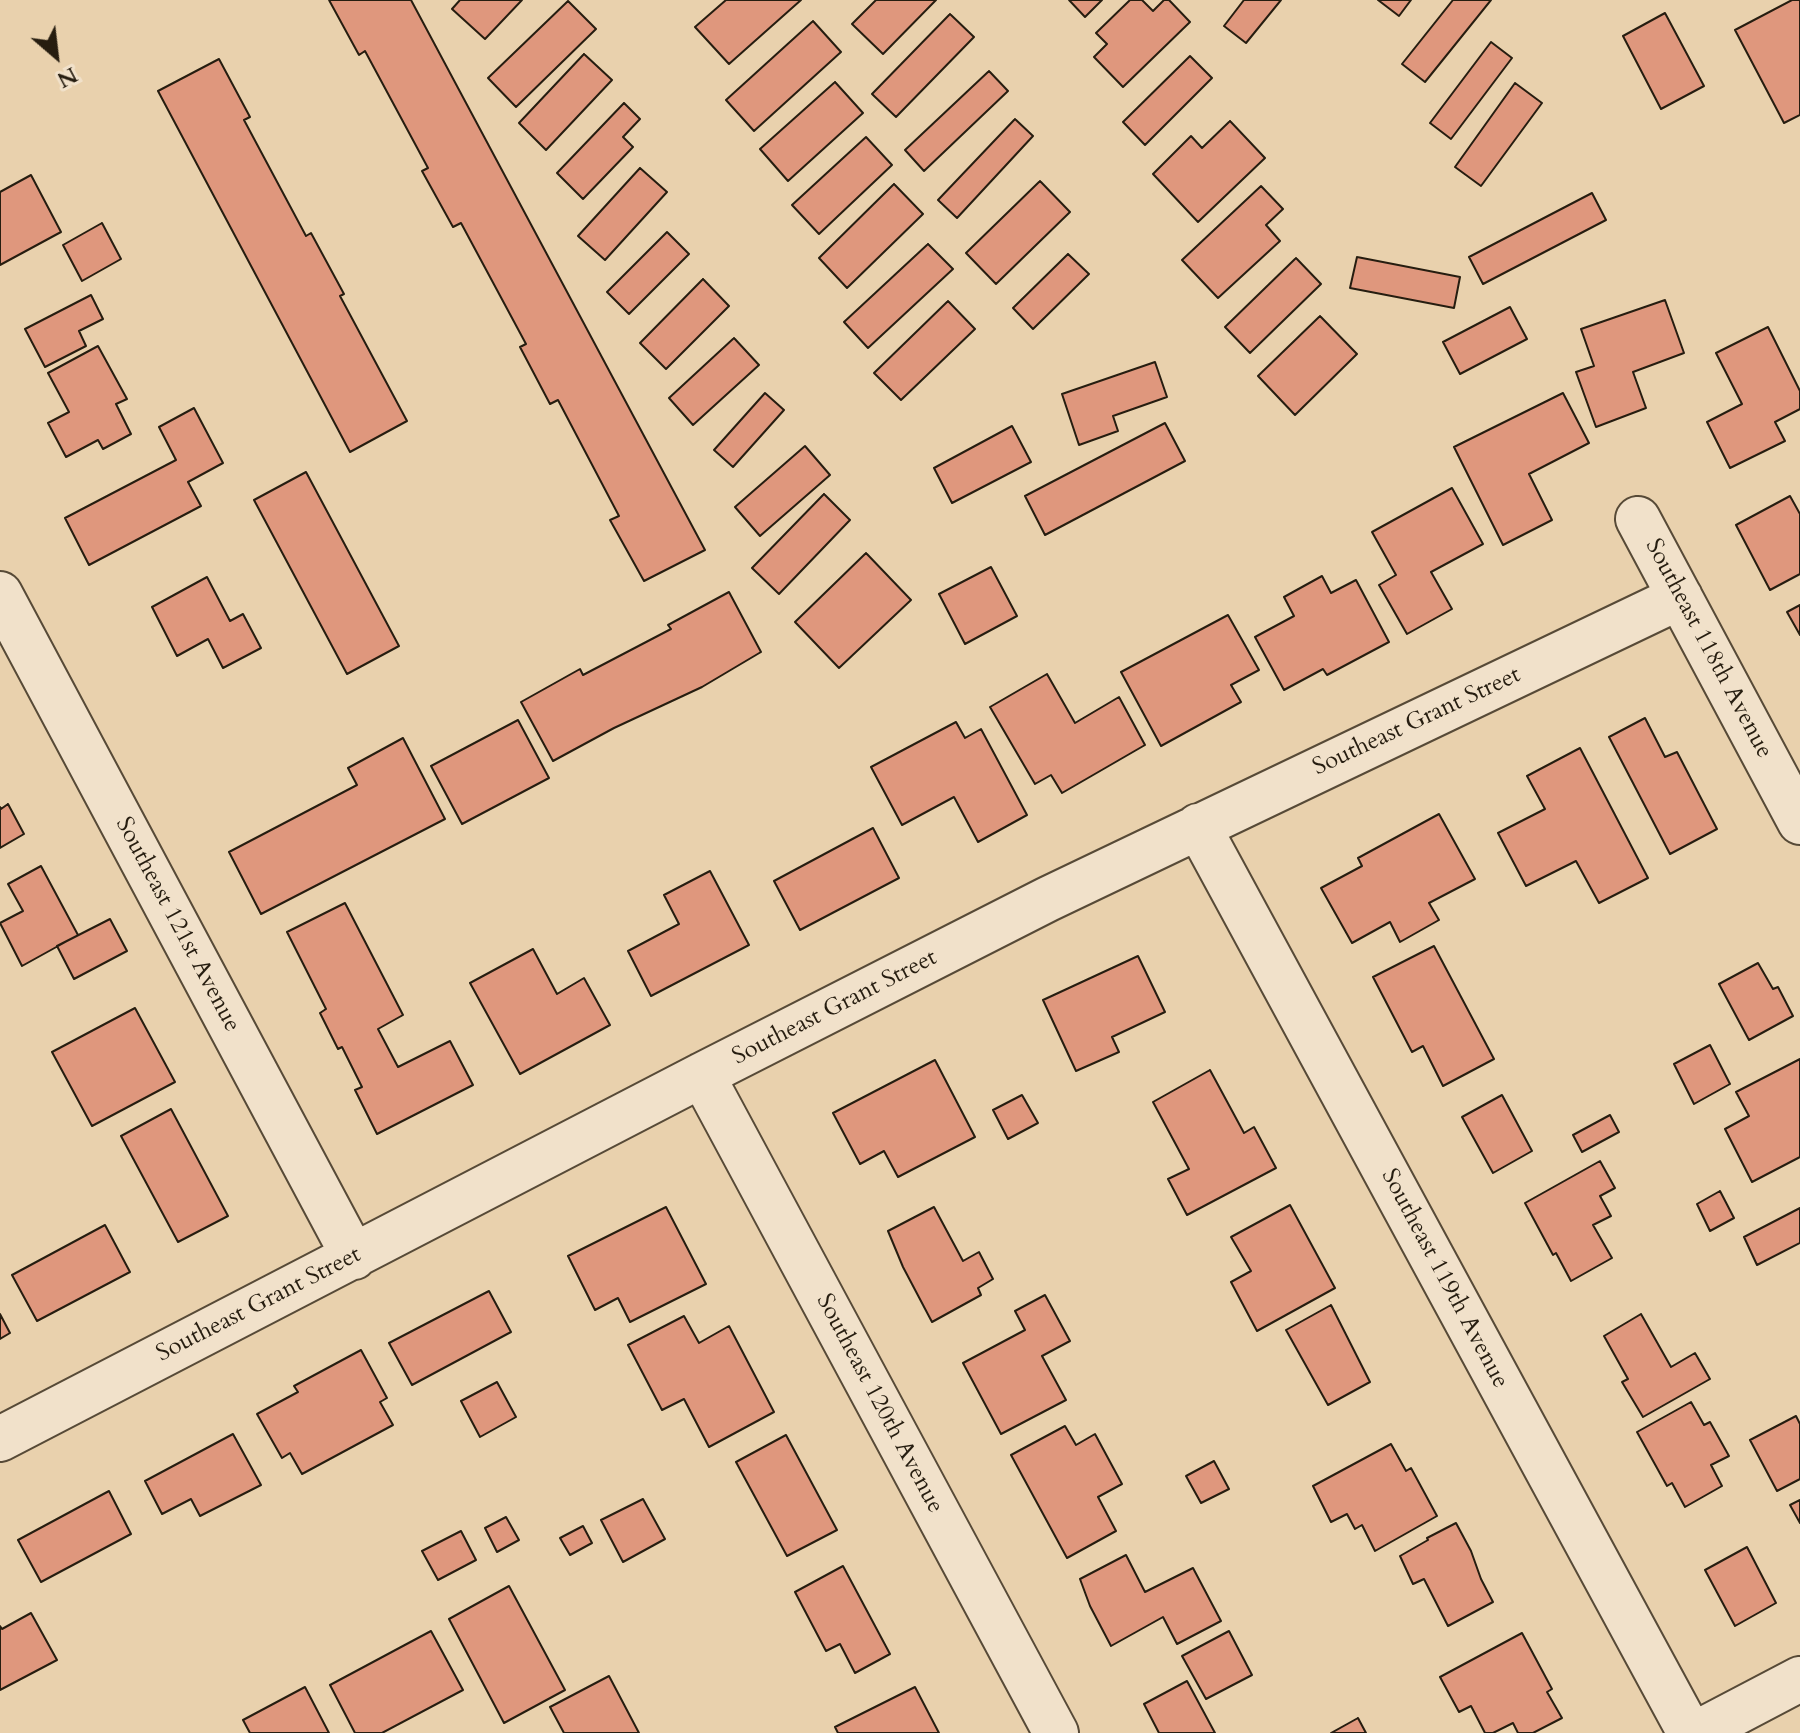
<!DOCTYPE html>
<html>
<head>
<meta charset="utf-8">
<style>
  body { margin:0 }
  #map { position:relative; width:1800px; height:1733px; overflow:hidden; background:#e9d1ad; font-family:Cardo,serif }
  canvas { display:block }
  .north { position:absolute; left:16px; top:16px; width:80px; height:80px; -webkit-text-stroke:6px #f1e1ca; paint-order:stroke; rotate:152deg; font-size:22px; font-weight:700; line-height:32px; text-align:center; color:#261d10 }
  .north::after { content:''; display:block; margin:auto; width:28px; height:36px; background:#261d10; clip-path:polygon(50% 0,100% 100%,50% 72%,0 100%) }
</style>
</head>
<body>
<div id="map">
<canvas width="1800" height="1733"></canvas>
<div class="north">N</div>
</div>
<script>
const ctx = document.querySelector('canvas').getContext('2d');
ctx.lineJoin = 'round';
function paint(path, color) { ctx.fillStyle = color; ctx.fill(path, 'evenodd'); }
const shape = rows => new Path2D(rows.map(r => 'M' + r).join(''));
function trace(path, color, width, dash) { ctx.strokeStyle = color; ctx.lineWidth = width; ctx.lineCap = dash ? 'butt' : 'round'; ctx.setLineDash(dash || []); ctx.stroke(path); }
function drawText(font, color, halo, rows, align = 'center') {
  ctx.font = font + ' Cardo,serif'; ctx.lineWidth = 8; ctx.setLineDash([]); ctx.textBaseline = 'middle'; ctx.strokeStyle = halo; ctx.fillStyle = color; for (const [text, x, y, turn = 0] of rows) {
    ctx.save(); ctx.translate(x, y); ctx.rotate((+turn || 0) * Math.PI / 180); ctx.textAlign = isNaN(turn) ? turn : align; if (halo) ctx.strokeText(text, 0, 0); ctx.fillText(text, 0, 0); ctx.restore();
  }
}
const building = shape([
  [329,0,411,0,705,550,644,581,610,520,619,516,558,400,550,404,520,347,526,344,461,223,453,227,422,171,428,168,365,51,359,55,329,0],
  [460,0,522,0,485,39,452,9,460,0],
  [726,0,801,0,729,64,695,27,726,0],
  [876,0,936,0,883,54,852,24,876,0],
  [1069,0,1102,0,1085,17,1069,0],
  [1130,0,1142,0,1153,11,1164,0,1169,0,1190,22,1123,87,1094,57,1107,44,1096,33,1130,0],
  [1244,0,1281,0,1246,43,1224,26,1244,0],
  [1378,0,1411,0,1399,16,1378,0],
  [1453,0,1491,0,1425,82,1402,64,1453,0],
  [1792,0,1800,0,1800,115,1784,123,1735,30,1792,0],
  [568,1,596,29,516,107,488,78,568,1],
  [1665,13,1704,86,1661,109,1623,36,1665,13],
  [950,14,974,37,896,117,872,94,950,14],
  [813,21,841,52,754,131,726,100,813,21],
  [1491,42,1512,58,1451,139,1430,123,1491,42],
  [584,54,612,80,546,150,519,123,584,54],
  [1190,56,1212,78,1145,145,1123,122,1190,56],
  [219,59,250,117,244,120,306,236,311,233,344,294,340,296,407,421,350,452,158,91,219,59],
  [989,71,1008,91,924,171,905,150,989,71],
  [835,82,863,113,788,181,760,149,835,82],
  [1515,83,1542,103,1481,186,1455,167,1515,83],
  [624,103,640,119,623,137,633,147,583,199,557,173,624,103],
  [1015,119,1033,136,957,218,938,200,1015,119],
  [1230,121,1265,158,1198,222,1153,174,1191,136,1202,148,1230,121],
  [866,137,892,165,819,234,792,205,866,137],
  [640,168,667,192,605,260,578,236,640,168],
  [31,175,61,232,0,265,0,192,31,175],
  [1040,181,1070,212,996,284,966,253,1040,181],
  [894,184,923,214,847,288,819,258,894,184],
  [1261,186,1283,209,1266,225,1280,241,1218,298,1182,260,1261,186],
  [1592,193,1606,220,1483,284,1469,257,1592,193],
  [102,223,121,259,82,281,63,245,102,223],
  [667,232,689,254,629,314,607,292,667,232],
  [928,244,953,269,868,348,844,322,928,244],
  [1068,254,1089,274,1033,329,1013,308,1068,254],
  [1357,257,1460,277,1454,308,1350,288,1357,257],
  [1296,258,1321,284,1250,353,1225,327,1296,258],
  [703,279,729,306,666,369,640,343,703,279],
  [91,295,103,319,79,331,86,346,45,367,25,329,91,295],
  [1665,300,1684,353,1633,372,1646,408,1596,427,1576,372,1594,366,1581,329,1665,300],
  [948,301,975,329,901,400,874,373,948,301],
  [1510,307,1527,339,1460,374,1443,342,1510,307],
  [1320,316,1357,354,1295,415,1258,376,1320,316],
  [1768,327,1800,391,1800,409,1775,422,1785,441,1730,468,1707,422,1742,404,1716,353,1768,327],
  [734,338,759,365,693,425,669,398,734,338],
  [98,346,127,399,116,404,131,434,103,449,98,440,66,457,48,423,69,412,48,373,98,346],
  [1155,362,1167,397,1113,416,1118,431,1079,445,1062,394,1155,362],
  [765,393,784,410,733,467,714,450,765,393],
  [1563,393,1589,443,1529,474,1552,520,1503,545,1454,447,1563,393],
  [194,408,223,463,188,482,201,506,89,565,65,518,176,460,159,427,194,408],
  [1165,423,1185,461,1045,535,1025,496,1165,423],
  [1012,426,1031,462,952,503,934,468,1012,426],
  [805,446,830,475,760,536,735,507,805,446],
  [306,472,399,646,347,674,254,500,306,472],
  [1452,488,1483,544,1431,572,1452,609,1407,634,1379,585,1396,575,1372,532,1452,488],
  [824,494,850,520,779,594,752,568,824,494],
  [1790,496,1800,514,1800,574,1770,590,1736,525,1790,496],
  [866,553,911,600,839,668,795,622,866,553],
  [991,567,1017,616,965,644,939,594,991,567],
  [1322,576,1331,593,1356,580,1389,642,1327,675,1323,669,1284,690,1255,637,1294,616,1284,597,1322,576],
  [207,577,230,621,243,614,261,648,223,668,208,639,177,656,152,607,207,577],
  [729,592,761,652,702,687,614,728,553,761,521,702,580,669,583,675,671,629,668,625,729,592],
  [1800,605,1800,635,1787,612,1800,605],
  [1228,615,1259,670,1231,685,1241,702,1161,746,1121,672,1228,615],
  [1047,674,1075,723,1119,697,1145,745,1062,793,1051,775,1035,784,990,707,1047,674],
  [1645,718,1665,757,1677,752,1717,829,1670,854,1609,737,1645,718],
  [518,720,549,778,462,824,431,766,518,720],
  [956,722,965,738,981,729,1027,815,978,842,954,797,902,825,871,767,956,722],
  [403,738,445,819,261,914,229,852,357,785,348,768,403,738],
  [1580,748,1648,878,1599,903,1576,861,1526,886,1498,833,1545,809,1527,776,1580,748],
  [8,804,24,834,0,848,0,807,1,809,8,804],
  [1439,814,1475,879,1429,903,1439,920,1400,942,1390,922,1352,943,1321,888,1362,866,1358,858,1439,814],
  [873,828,899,878,800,930,774,881,873,828],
  [41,866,78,935,22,966,0,923,23,911,8,884,41,866],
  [710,871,749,945,651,996,628,951,679,924,664,895,710,871],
  [345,903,403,1015,378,1029,398,1067,450,1041,473,1085,377,1134,355,1090,362,1087,342,1047,338,1049,320,1013,326,1009,287,932,345,903],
  [110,919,127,951,74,979,57,946,110,919],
  [1434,946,1494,1059,1443,1086,1423,1046,1412,1052,1373,977,1434,946],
  [533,949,557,994,584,978,610,1025,520,1074,470,983,533,949],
  [1138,956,1165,1012,1112,1037,1119,1052,1076,1071,1043,1000,1138,956],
  [1758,963,1773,989,1778,987,1793,1016,1749,1040,1719,984,1758,963],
  [135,1008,175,1082,92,1126,52,1052,135,1008],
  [1710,1045,1730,1084,1694,1104,1674,1064,1710,1045],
  [1800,1059,1800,1157,1752,1182,1725,1129,1749,1116,1736,1092,1800,1059],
  [935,1060,975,1137,898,1177,884,1151,860,1164,833,1113,935,1060],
  [1210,1070,1244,1133,1254,1127,1276,1168,1187,1215,1168,1179,1189,1169,1153,1102,1210,1070],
  [1022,1095,1038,1123,1008,1139,993,1110,1022,1095],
  [1502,1095,1532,1151,1493,1173,1462,1117,1502,1095],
  [171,1109,228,1216,178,1242,121,1136,171,1109],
  [1610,1115,1619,1132,1582,1152,1573,1135,1610,1115],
  [1600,1161,1615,1188,1600,1196,1611,1216,1593,1225,1612,1258,1571,1281,1556,1253,1553,1255,1525,1203,1600,1161],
  [1720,1191,1734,1218,1710,1231,1697,1204,1720,1191],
  [1290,1205,1335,1288,1257,1331,1231,1282,1251,1271,1231,1237,1290,1205],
  [666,1207,706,1284,630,1322,618,1298,595,1310,568,1256,666,1207],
  [934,1207,963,1261,979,1252,993,1279,978,1288,981,1295,932,1322,903,1267,888,1231,934,1207],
  [1800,1208,1800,1243,1757,1265,1744,1237,1800,1208],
  [105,1225,130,1272,37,1321,12,1275,105,1225],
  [489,1291,511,1332,412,1385,389,1343,489,1291],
  [1045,1295,1070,1341,1042,1356,1066,1400,1001,1434,963,1363,1025,1330,1015,1311,1045,1295],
  [1331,1305,1370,1382,1328,1405,1286,1330,1331,1305],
  [0,1314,10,1333,0,1339,0,1314],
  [1641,1314,1671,1367,1695,1353,1710,1379,1643,1417,1622,1382,1628,1379,1604,1336,1641,1314],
  [684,1316,699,1343,729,1326,774,1412,709,1447,684,1399,662,1410,628,1345,684,1316],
  [361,1350,387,1398,380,1402,393,1425,302,1474,290,1453,282,1458,257,1414,298,1392,294,1386,361,1350],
  [497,1382,516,1417,480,1437,461,1401,497,1382],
  [1691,1402,1704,1425,1710,1422,1729,1456,1711,1465,1722,1486,1685,1507,1672,1483,1667,1486,1637,1432,1691,1402],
  [1796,1416,1800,1424,1800,1479,1777,1491,1750,1440,1796,1416],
  [1065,1426,1076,1445,1095,1434,1122,1484,1098,1497,1116,1531,1067,1558,1011,1455,1065,1426],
  [233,1434,261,1485,200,1516,191,1499,162,1514,145,1481,233,1434],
  [786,1435,837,1530,787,1556,736,1462,786,1435],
  [1391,1444,1406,1471,1411,1468,1437,1516,1375,1551,1362,1525,1355,1529,1347,1514,1331,1522,1313,1486,1391,1444],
  [1214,1461,1229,1489,1201,1503,1186,1476,1214,1461],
  [109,1491,131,1534,41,1582,18,1540,109,1491],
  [643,1499,665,1539,623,1562,601,1520,643,1499],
  [1800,1500,1800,1523,1790,1505,1800,1500],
  [506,1517,519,1540,497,1552,485,1528,506,1517],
  [1456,1523,1471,1551,1481,1579,1493,1602,1448,1626,1424,1579,1413,1584,1400,1556,1428,1540,1427,1538,1456,1523],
  [583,1526,592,1543,570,1555,560,1538,583,1526],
  [461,1531,476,1560,438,1580,422,1551,461,1531],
  [1747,1547,1776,1603,1735,1626,1705,1570,1747,1547],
  [1126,1555,1145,1592,1193,1568,1221,1621,1177,1644,1163,1617,1111,1646,1090,1606,1080,1579,1126,1555],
  [843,1566,890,1654,855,1673,840,1644,826,1651,795,1592,843,1566],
  [509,1586,565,1690,504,1723,449,1619,509,1586],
  [31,1613,57,1660,0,1690,0,1626,2,1629,31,1613],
  [431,1631,463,1690,382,1733,355,1733,330,1685,431,1631],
  [1229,1631,1252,1675,1206,1699,1182,1656,1229,1631],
  [1522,1633,1552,1689,1547,1692,1562,1718,1533,1733,1518,1733,1513,1723,1493,1733,1485,1733,1471,1706,1459,1712,1440,1677,1522,1633],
  [609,1676,639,1733,564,1733,550,1707,609,1676],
  [1187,1681,1215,1733,1159,1733,1144,1704,1187,1681],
  [305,1687,329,1733,250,1733,243,1720,305,1687],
  [915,1687,939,1733,838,1733,835,1727,915,1687],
  [1358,1718,1366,1733,1331,1733,1358,1718]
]);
const minor = shape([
  [1638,519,1800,822],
  [0,594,354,1257],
  [1198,826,1690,1733],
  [702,1075,1056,1733],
  [0,1439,702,1075,1048,899,1680,597],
  [1697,1733,1800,1679]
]);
const streetNames = [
  ["Southeast 118th Avenue",1708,649,62],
  ["Southeast Grant Street",1417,722,-25],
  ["Southeast 121st Avenue",177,925,62],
  ["Southeast Grant Street",835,1008,-27],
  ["Southeast 119th Avenue",1444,1279,62],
  ["Southeast Grant Street",259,1305,-27],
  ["Southeast 120th Avenue",879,1404,62]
];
paint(building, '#df977d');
trace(building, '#261d10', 2);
trace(minor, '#574a37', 48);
trace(minor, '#f1e1ca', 44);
drawText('24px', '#261d10', '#f1e1ca', streetNames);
</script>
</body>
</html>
